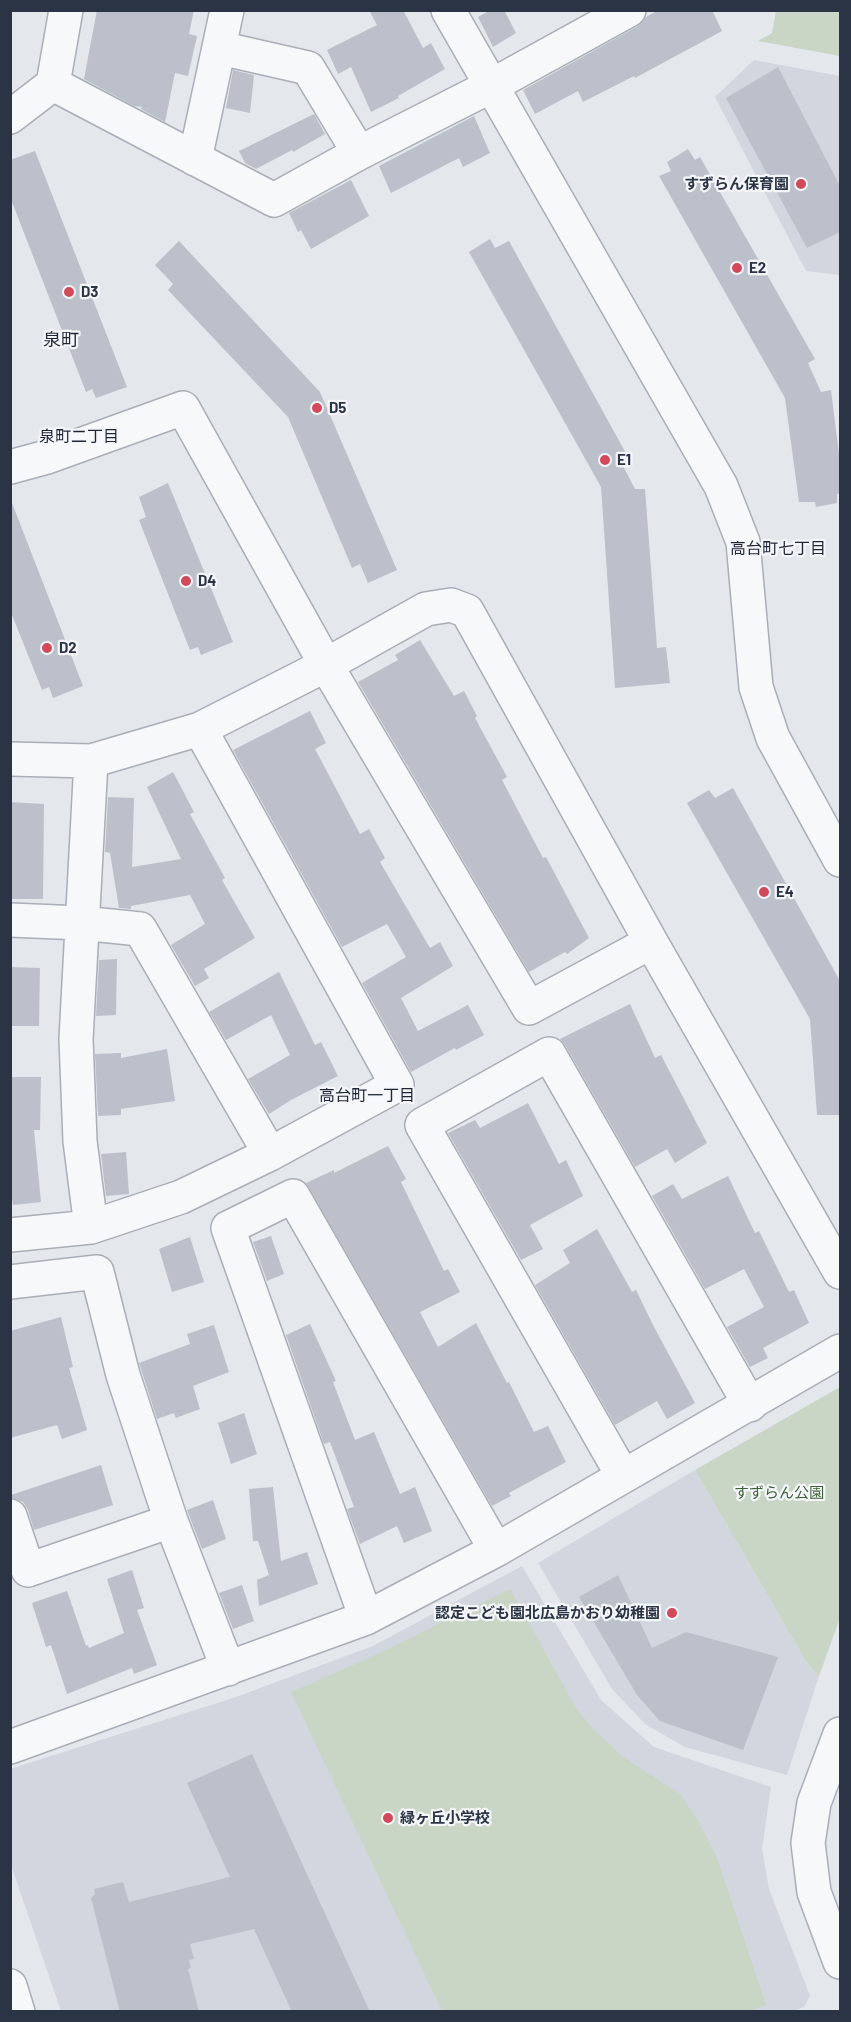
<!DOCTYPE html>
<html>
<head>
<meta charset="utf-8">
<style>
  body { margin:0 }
  #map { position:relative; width:851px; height:2022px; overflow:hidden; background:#e4e7ec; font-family:Barlow,sans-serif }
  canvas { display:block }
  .frame { position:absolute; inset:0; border:12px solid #2b3445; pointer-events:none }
</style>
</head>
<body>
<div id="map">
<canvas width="851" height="2022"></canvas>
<div class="frame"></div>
</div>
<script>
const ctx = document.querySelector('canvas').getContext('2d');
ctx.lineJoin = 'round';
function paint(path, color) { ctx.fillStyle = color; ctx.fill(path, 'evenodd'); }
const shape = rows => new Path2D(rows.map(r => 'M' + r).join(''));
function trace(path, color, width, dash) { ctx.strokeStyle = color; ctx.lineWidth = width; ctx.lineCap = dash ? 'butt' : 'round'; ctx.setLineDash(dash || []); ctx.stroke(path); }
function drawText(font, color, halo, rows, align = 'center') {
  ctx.font = font + ' Barlow,"Noto Sans JP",sans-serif'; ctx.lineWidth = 4.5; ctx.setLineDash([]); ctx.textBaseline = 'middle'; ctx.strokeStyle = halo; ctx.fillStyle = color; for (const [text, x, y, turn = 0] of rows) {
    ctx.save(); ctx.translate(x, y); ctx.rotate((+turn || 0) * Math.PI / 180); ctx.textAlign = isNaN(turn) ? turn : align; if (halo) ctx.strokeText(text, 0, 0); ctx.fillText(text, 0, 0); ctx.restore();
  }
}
const built = shape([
  [754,60,840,76,840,275,806,271,715,97],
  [695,1470,807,1663,819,1676,787,1775,685,1747,645,1724,612,1689,538,1563],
  [522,1566,601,1700,654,1747,771,1787,762,1849,769,1889,810,1996,804,2007,792,2012,61,2011,11,1865,10,1769,236,1697,373,1646]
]);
const green = shape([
  [776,11,840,11,840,56,758,41,772,33],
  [840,1387,840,1618,819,1676,807,1663,695,1470],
  [510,1589,576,1708,592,1728,623,1757,680,1794,699,1822,717,1858,766,2005,748,2012,442,2011,291,1692,367,1659]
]);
const building = shape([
  [97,10,194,10,189,34,197,36,188,76,175,73,165,122,141,109,142,107,134,106,84,79],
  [369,10,403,10,423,48,431,43,445,69,398,96,399,98,371,112,351,67,338,74,327,50,377,25],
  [491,10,504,10,516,33,493,47,478,17],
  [659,10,712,10,722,31,635,78,634,76,583,102,578,91,535,114,523,90,638,26,646,17],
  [778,67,840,186,840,232,807,248,726,98],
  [233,70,254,75,250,113,226,108],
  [314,114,325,134,293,152,292,150,256,169,245,163,239,151],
  [474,116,490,153,463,167,459,158,391,193,379,166],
  [688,149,695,160,700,157,815,359,808,363,821,392,831,390,840,462,840,493,837,494,837,503,816,507,815,502,799,502,785,398,659,176,671,171,667,162],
  [35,151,127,387,96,398,92,389,86,392,10,197,10,160],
  [351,180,369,216,311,249,301,230,298,232,289,213],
  [490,239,495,248,509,241,628,457,622,464,635,489,645,489,657,648,666,647,670,683,615,688,601,487,469,252],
  [179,241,320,392,397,570,368,583,360,564,352,568,288,417,168,290,173,284,155,265],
  [168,483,233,642,201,655,198,647,190,650,139,520,146,517,139,497],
  [10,503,12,503,83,686,53,698,49,687,42,690,10,610],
  [420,640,454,696,464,691,477,716,475,718,507,777,502,780,543,858,546,857,589,938,567,954,565,952,529,972,358,682,398,660,395,655],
  [310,711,326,743,315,749,360,834,369,829,385,858,380,862,430,948,440,942,453,966,401,998,418,1031,468,1005,484,1035,456,1050,455,1048,411,1072,362,983,406,957,387,924,342,947,233,750],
  [173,772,194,812,190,814,225,878,222,880,255,938,204,969,209,978,195,986,171,945,205,924,190,895,131,906,131,909,119,908,110,853,105,852,108,797,134,798,132,867,181,859,147,787],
  [733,788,840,981,840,1115,817,1115,810,1019,687,803,709,790,715,798],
  [10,802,44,804,43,899,10,899],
  [117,959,116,1015,96,1016,99,960],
  [10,967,40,968,39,1026,10,1026],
  [279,972,315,1045,321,1042,338,1076,291,1100,269,1114,248,1079,290,1055,271,1015,226,1040,209,1012],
  [630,1004,655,1058,661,1055,707,1143,675,1163,667,1149,635,1167,565,1045,560,1039],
  [167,1049,175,1101,121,1109,121,1115,98,1116,95,1054,121,1053,121,1058],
  [10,1077,41,1077,40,1130,34,1130,41,1202,13,1205,10,1185],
  [528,1103,559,1164,566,1160,583,1196,530,1225,543,1249,521,1260,448,1133,475,1120,480,1128],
  [388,1146,406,1179,401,1182,444,1271,448,1269,460,1292,420,1312,438,1347,476,1323,507,1383,509,1382,534,1432,548,1426,566,1462,509,1493,511,1496,492,1506,306,1183,334,1170,334,1173],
  [126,1152,129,1194,106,1196,101,1154],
  [728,1176,755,1233,759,1231,789,1292,794,1290,809,1323,763,1348,768,1358,750,1367,727,1327,764,1307,744,1269,705,1289,652,1196,673,1184,682,1199],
  [597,1229,632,1292,636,1290,653,1325,695,1403,667,1419,657,1401,615,1425,535,1285,570,1263,563,1250],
  [271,1236,284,1274,267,1281,253,1242],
  [190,1237,204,1282,172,1292,159,1249],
  [61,1317,73,1367,69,1368,87,1430,62,1439,57,1425,10,1438,10,1331],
  [310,1324,336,1381,333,1382,355,1440,374,1432,400,1494,415,1487,432,1531,404,1543,397,1526,360,1544,347,1509,354,1507,330,1442,324,1444,286,1335],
  [214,1325,229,1372,193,1386,200,1409,176,1418,174,1413,157,1419,139,1363,190,1344,187,1334],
  [244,1413,257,1454,231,1464,218,1423],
  [101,1465,113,1505,34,1530,28,1510,23,1502,12,1498,11,1495],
  [273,1487,281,1561,307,1552,318,1584,259,1606,257,1580,269,1575,258,1541,253,1541,249,1489],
  [213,1500,226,1539,202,1549,187,1510],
  [132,1570,144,1608,137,1610,157,1665,134,1674,132,1668,67,1694,51,1645,46,1647,32,1603,67,1591,86,1646,88,1645,89,1648,124,1633,107,1579],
  [618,1575,652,1648,686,1632,778,1657,743,1750,660,1721,637,1695,579,1597],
  [242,1585,254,1621,233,1629,219,1593],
  [252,1754,370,2012,292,2012,254,1929,190,1944,194,1959,189,1960,191,1968,188,1969,199,2012,120,2012,91,1898,95,1894,94,1889,123,1882,129,1902,230,1877,187,1783]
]);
const minor = shape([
  [448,10,721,486,743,542,756,687,773,738,840,860],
  [220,48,308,68,359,153],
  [53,84,274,200,359,153,491,86,629,10],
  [10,117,53,84,66,10],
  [195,159,227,10],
  [10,467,47,457,183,408,326,665,529,1008,651,942],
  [10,759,91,761,200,729,326,665,426,609,451,605,467,611,651,942,840,1272],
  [91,761,76,1039,80,1141,91,1227],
  [10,920,81,923,140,929,270,1154],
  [10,1235,91,1227,181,1197,270,1154,397,1085,200,729],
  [10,1282,97,1272,123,1375,171,1521,228,1669],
  [623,1476,422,1125,549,1054,750,1405],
  [10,1516,28,1570,171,1521],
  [366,1618,228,1228,293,1196,496,1550],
  [840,1734,814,1803,808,1843,814,1892,840,1962],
  [10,1747,366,1618,496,1550,840,1351],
  [10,1986,18,2012]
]);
const markers = [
  [801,184,6,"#d1495b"],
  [737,268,6,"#d1495b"],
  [69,292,6,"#d1495b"],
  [317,408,6,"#d1495b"],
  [605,460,6,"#d1495b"],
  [186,581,6,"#d1495b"],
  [47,648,6,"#d1495b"],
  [764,892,6,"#d1495b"],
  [672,1613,6,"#d1495b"],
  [388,1818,6,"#d1495b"]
];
const poiNames = [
  ["すずらん保育園",789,184,"right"],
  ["E2",749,268],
  ["D3",81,292],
  ["D5",329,408],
  ["E1",617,460],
  ["D4",198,581],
  ["D2",59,648],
  ["E4",776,892],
  ["認定こども園北広島かおり幼稚園",660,1613,"right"],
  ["緑ヶ丘小学校",400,1818]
];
const parkNames = [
  ["すずらん公園",779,1493]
];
const neighbourhoodNames = [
  ["泉町二丁目",79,437],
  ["高台町七丁目",778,549],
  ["高台町一丁目",367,1096]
];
const quarterNames = [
  ["泉町",61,340]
];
paint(built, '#d2d6de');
paint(green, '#c9d6c5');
paint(building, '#bbc0ca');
trace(minor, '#a9aeb7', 36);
trace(minor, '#f7f8fa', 33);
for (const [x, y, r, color] of markers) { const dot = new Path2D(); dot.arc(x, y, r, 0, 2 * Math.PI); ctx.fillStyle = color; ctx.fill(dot); trace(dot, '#f4f6f9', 2); }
drawText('bold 15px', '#2b3445', '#f4f6f9', poiNames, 'left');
drawText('15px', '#3f6138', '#f4f6f9', parkNames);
drawText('16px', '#1d2536', '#f4f6f9', neighbourhoodNames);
drawText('18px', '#1d2536', '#f4f6f9', quarterNames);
</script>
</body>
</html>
